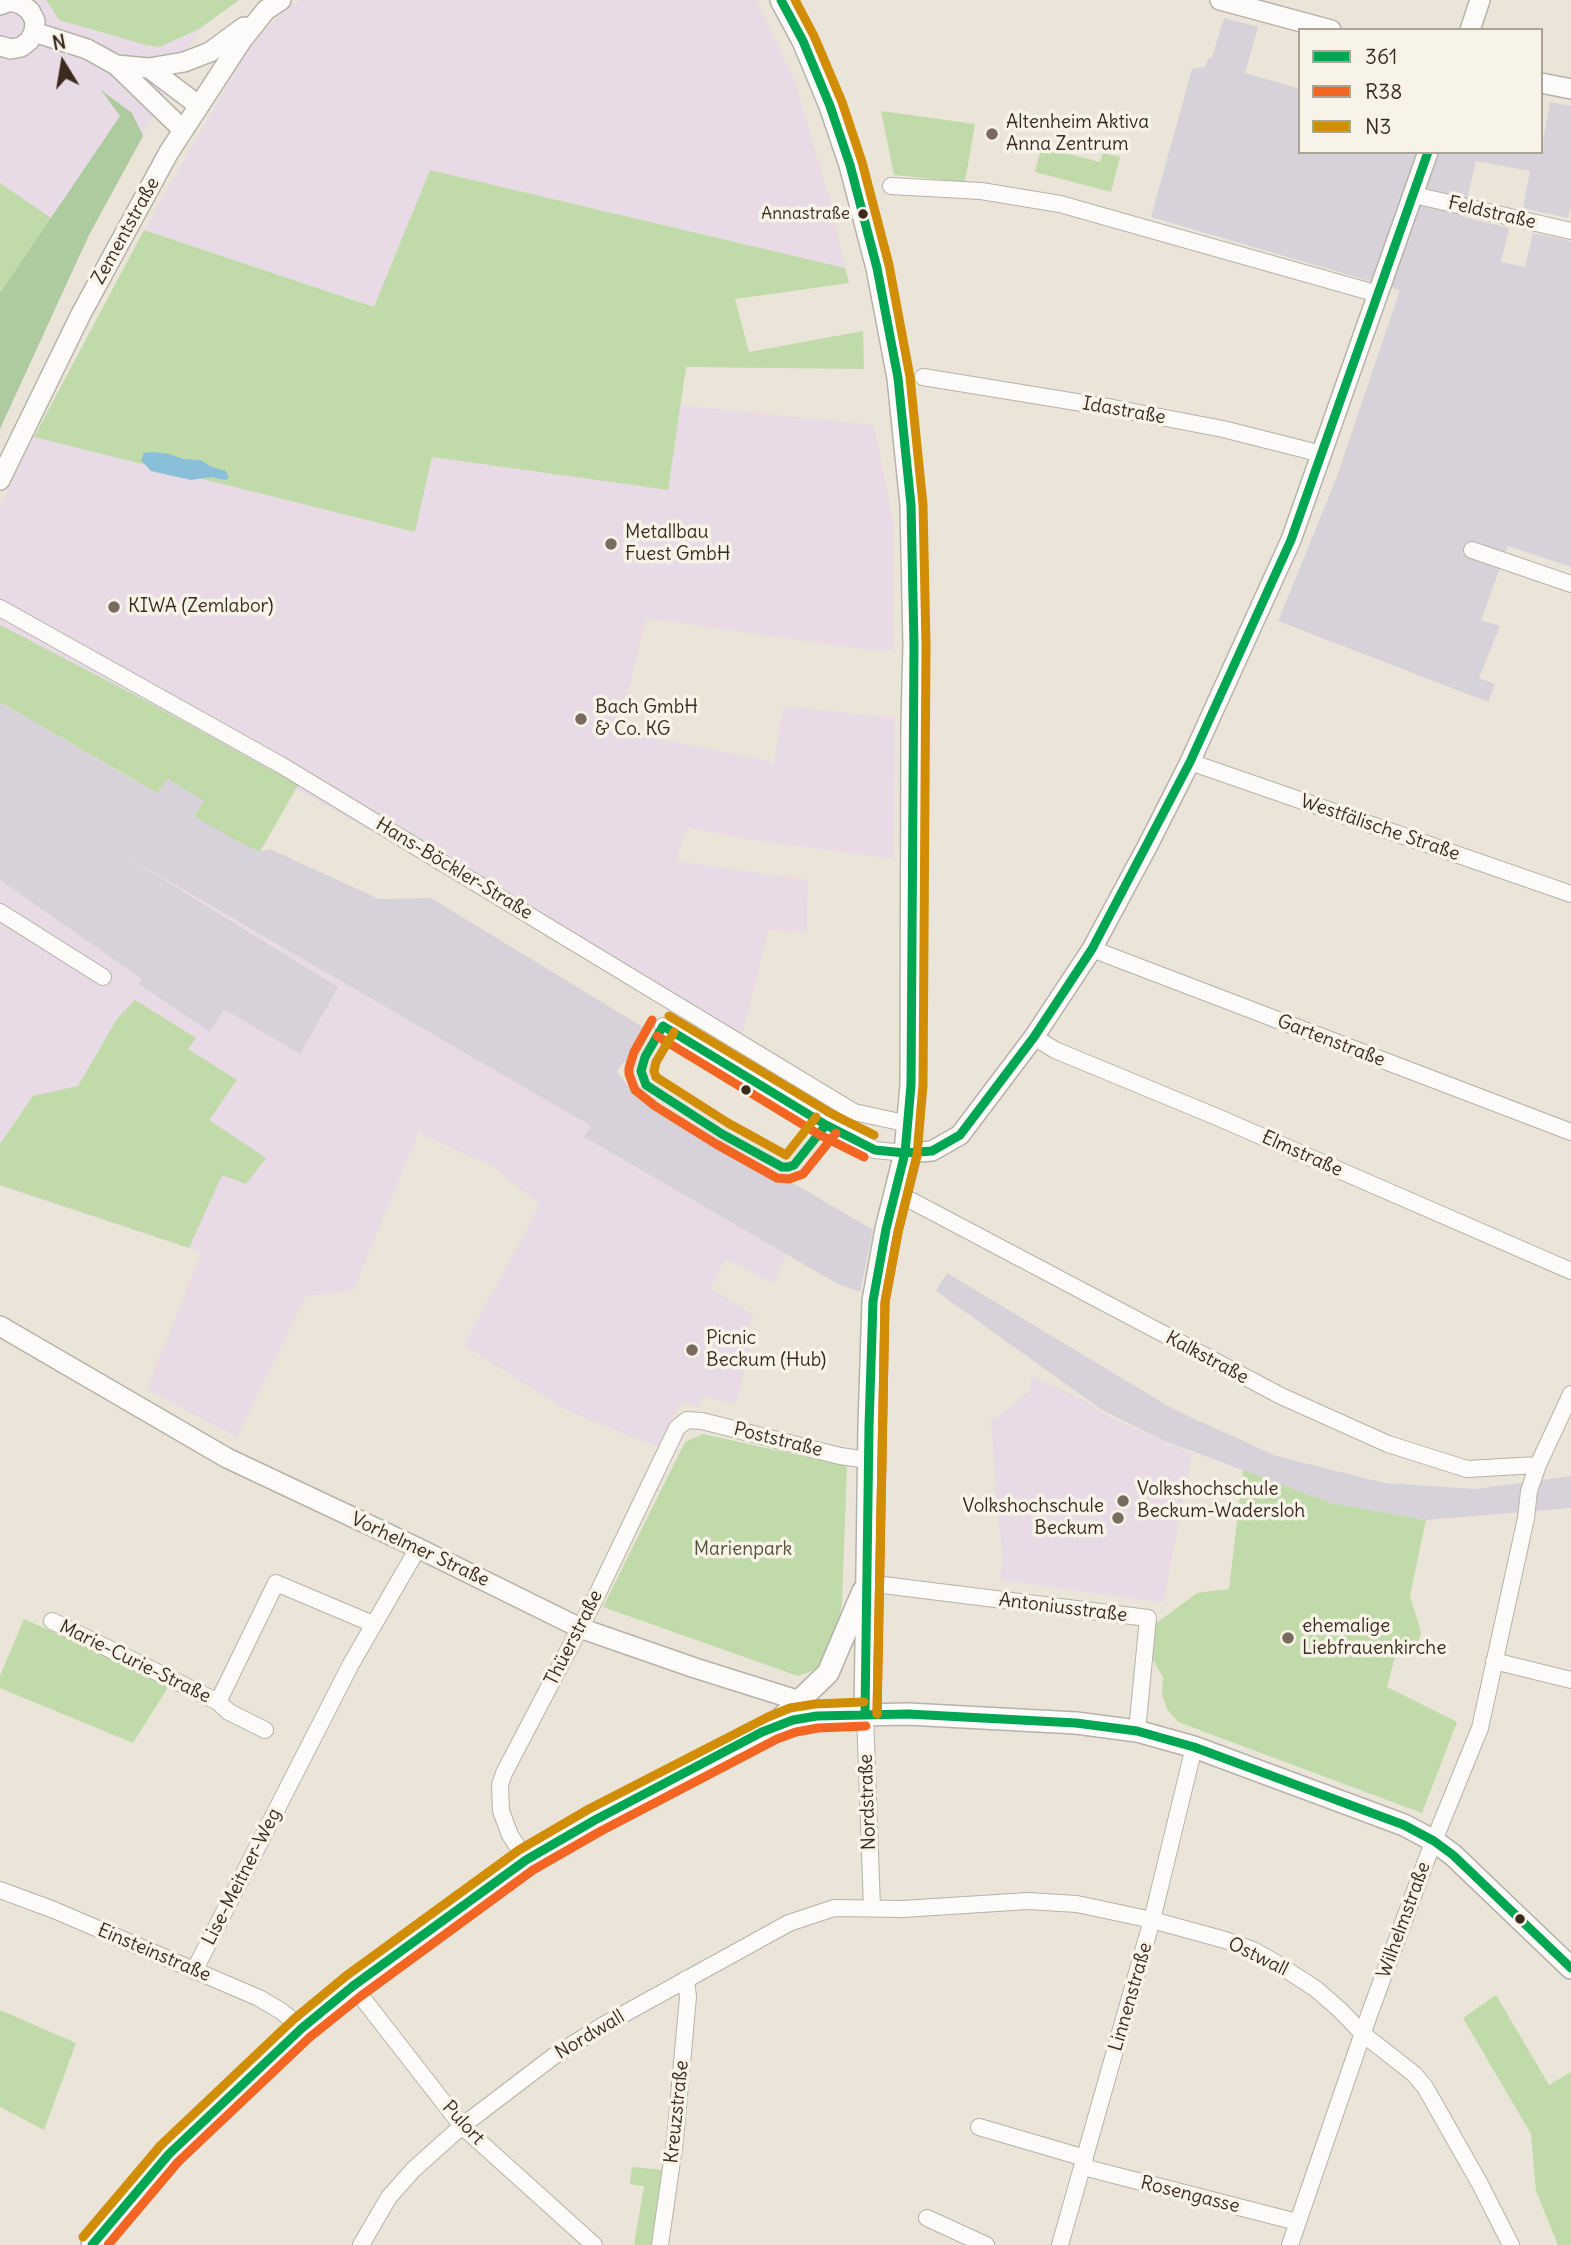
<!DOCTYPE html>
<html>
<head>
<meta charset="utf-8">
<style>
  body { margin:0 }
  #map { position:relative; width:1571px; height:2245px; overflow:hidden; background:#ebe5d9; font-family:Delius,sans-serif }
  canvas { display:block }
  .legend { position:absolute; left:1298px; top:28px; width:245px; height:126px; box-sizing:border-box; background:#f7f3e8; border:2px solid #aca397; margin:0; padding:9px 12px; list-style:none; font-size:21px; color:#3b2a1e }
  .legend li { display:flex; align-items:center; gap:14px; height:35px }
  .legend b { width:35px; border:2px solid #aca397 }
  .north { position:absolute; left:28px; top:28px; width:70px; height:70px; -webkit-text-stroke:5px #f7f3e8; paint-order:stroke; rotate:349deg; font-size:19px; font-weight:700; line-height:28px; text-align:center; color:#3b2a1e }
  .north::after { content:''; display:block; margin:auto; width:24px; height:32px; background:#3b2a1e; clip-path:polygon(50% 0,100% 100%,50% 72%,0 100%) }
</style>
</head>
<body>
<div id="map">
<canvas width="1571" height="2245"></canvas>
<ul class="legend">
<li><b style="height:9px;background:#00a651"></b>361</li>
<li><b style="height:9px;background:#f26522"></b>R38</li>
<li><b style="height:9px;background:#d18d06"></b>N3</li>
</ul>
<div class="north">N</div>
</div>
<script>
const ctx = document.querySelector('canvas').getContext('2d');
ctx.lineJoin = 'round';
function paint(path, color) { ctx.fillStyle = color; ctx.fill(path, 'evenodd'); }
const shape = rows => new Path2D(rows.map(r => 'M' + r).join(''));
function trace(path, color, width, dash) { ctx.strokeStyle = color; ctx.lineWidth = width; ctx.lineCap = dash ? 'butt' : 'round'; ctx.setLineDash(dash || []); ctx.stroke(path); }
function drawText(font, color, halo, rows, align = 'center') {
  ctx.font = font + ' Delius,sans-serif'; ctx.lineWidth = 7; ctx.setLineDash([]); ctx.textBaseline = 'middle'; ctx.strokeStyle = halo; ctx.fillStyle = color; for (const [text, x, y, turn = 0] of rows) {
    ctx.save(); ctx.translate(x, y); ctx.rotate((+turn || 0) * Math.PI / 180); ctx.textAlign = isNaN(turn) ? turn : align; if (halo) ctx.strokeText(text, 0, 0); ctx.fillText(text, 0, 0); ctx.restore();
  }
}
const built = shape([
  [0,0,239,0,199,29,89,235,0,429],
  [299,0,756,0,794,79,832,208,845,268,430,170,375,307,144,230,251,44,285,10],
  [679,405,874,425,893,521,893,651,864,649,646,618,619,731,774,762,784,706,895,718,893,859,746,839,687,827,676,861,808,880,807,932,768,930,742,1036,0,625,0,506,34,437,414,532,432,457,667,490],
  [0,783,591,1126,585,1138,786,1254,774,1284,726,1259,710,1288,754,1315,742,1344,750,1347,736,1404,702,1396,699,1407,681,1402,657,1447,566,1410,464,1345,540,1205,492,1166,418,1133,353,1291,306,1296,237,1437,147,1389,202,1252,0,1186],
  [1032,1376,1081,1399,1112,1418,1192,1454,1163,1603,1000,1580,1003,1558,997,1511,991,1419,1000,1416,1029,1391]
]);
const industrial = shape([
  [1224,18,1258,27,1245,73,1300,89,1300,152,1541,152,1550,102,1571,106,1571,205,1568,218,1523,208,1530,171,1476,161,1463,217,1509,228,1501,262,1525,267,1533,233,1571,241,1571,567,1508,546,1481,620,1500,626,1479,678,1495,684,1488,702,1278,621,1335,482,1400,290,1151,217,1192,69,1205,67,1208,59,1212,57],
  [0,702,156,793,168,778,204,801,194,815,260,852,270,849,379,899,431,898,646,1029,628,1060,623,1063,617,1071,627,1085,873,1230,860,1292,836,1283,584,1137,591,1126,122,854,338,987,300,1054,224,1009,210,1032,139,984,142,979,0,880],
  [947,1273,1175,1410,1276,1456,1384,1483,1475,1489,1571,1476,1571,1508,1426,1520,1331,1503,1162,1440,1102,1410,936,1291]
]);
const green = shape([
  [46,0,239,0,199,29,160,47,146,45,59,20],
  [881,111,975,124,965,182,894,175],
  [1041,147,1100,162,1103,153,1120,157,1111,192,1035,172],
  [430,170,845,268,849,283,735,299,749,352,863,331,864,369,686,367,668,490,432,457,415,532,34,437,144,230,374,307],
  [0,183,51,218,0,293],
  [0,625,150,703,298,785,260,852,239,842,194,816,204,801,168,779,157,793,0,702],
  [135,1000,196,1038,188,1049,237,1080,209,1120,266,1158,246,1184,222,1175,189,1248,0,1185,0,1144,33,1096,78,1086,117,1019],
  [703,1434,847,1466,842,1604,835,1639,821,1668,798,1676,603,1607,685,1442],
  [1243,1470,1331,1503,1426,1520,1410,1595,1421,1633,1416,1648,1397,1649,1387,1687,1457,1722,1422,1813,1178,1722,1167,1709,1162,1695,1163,1677,1153,1660,1155,1624,1197,1593,1229,1589],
  [24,1619,170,1684,133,1743,0,1688,0,1676],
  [1496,1995,1549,2085,1571,2072,1571,2245,1558,2245,1536,2191,1531,2134,1463,2018],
  [0,2010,76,2043,44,2130,0,2107],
  [632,2167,663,2170,659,2217,652,2245,634,2245,644,2186,630,2184]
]);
const forest = shape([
  [101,90,132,113,143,136,89,235,0,429,0,293,120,116]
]);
const water = shape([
  [153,452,169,454,183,459,200,460,212,467,226,471,229,478,225,480,211,477,191,480,151,471,141,460,144,453]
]);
const minor = shape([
  [891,186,981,191,1060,204,1378,294],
  [1414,195,1571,231],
  [923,377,1113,408,1223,429,1322,454],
  [1472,550,1571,584],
  [0,608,281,765,854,1112,909,1124],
  [1190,762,1571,894],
  [0,912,103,977],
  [1092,949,1571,1132],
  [663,1026,826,1125,875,1150,905,1153],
  [1034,1037,1055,1050,1217,1117,1571,1271],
  [895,1192,1281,1396,1388,1444,1467,1469,1538,1465],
  [867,1583,1148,1618,1137,1731],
  [52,1621,218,1702,229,1712,265,1730],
  [1494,1661,1571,1680],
  [218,1702,276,1583,373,1624],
  [865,1714,872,1908],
  [526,1860,510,1835,501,1811,500,1785,504,1773,592,1605,677,1428,687,1420,702,1421,840,1456,868,1460],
  [0,1890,54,1910,259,1998,281,2011,302,2028],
  [194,1971,351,1664,418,1548],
  [353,1986,462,2126,594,2245],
  [979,2127,1085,2158],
  [1083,2167,1297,2222],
  [927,2218,986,2245],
  [361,2245,389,2197,414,2169,462,2126,554,2056,602,2026,789,1923,834,1908,903,1909,1028,1901,1077,1904,1152,1920,1225,1940,1253,1950,1276,1963,1316,1989,1340,2010,1363,2034,1414,2074,1425,2087,1480,2184,1511,2245],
  [660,2245,675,2140,688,1997,686,1979],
  [1060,2245,1152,1920,1194,1747],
  [1290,2245,1369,2015,1429,1853,1480,1728,1526,1518,1529,1491,1538,1465,1571,1394]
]);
const tertiary = shape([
  [1220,0,1331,30],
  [0,5,10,1,21,4,30,11,35,21,34,32,29,41,21,47,11,49,0,46],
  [1470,30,1480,0],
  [34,32,87,49,116,65,183,130],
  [116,65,149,68,184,62,210,52,244,27],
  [149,68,198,105],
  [1541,83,1571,89],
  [0,480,81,314,169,152,242,40,266,10,281,0],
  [905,1153,932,1151,960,1135,1034,1037,1092,949,1148,845,1190,762,1291,540,1428,152],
  [0,1326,227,1458,418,1548,580,1628,695,1668,800,1701]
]);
const secondary = shape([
  [781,0,803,41,830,106,850,165,877,268,898,378,911,505,914,645,912,723,911,1085,905,1153,886,1229,873,1301,869,1426,865,1714],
  [774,1725,828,1673,863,1591],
  [92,2245,169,2154,302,2028,353,1986,495,1882,526,1860,595,1820,762,1732,793,1720,817,1716,908,1714,1076,1723,1137,1731,1194,1747,1404,1825,1434,1841,1453,1855,1571,1968]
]);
const bus1 = shape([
  [781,0,803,41,830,106,850,165,877,268,898,378,911,505,914,645,911,1085,905,1153,886,1229,873,1301,869,1426,865,1714],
  [663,1026,826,1125,875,1150,905,1153,932,1151,960,1135,1034,1037,1092,949,1190,762,1291,540,1428,152],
  [663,1026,645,1057,641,1071,646,1085,722,1134,782,1167,788,1167,794,1165,826,1125],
  [92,2245,169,2154,302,2028,353,1986,526,1860,595,1820,762,1732,793,1720,817,1716,908,1714,1076,1723,1137,1731,1194,1747,1404,1825,1434,1841,1453,1855,1571,1968]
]);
const bus2 = shape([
  [652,1020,634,1052,629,1068,629,1074,635,1090,655,1106,716,1144,777,1178,789,1179,803,1174,836,1133],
  [657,1036,820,1135,864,1157],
  [877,1714,885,1302,898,1232,917,1156],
  [108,2245,178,2162,310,2037,361,1996,533,1870,601,1831,777,1739,796,1732,818,1728,866,1726]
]);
const bus3 = shape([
  [795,0,814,36,842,102,862,162,889,265,910,377,923,505,926,645,923,1085,917,1155,898,1232,885,1302,877,1714],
  [669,1016,832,1114,874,1135],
  [674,1032,656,1062,654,1071,656,1077,728,1123,786,1155,816,1117],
  [83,2237,161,2145,294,2019,346,1976,519,1850,589,1809,768,1717,790,1708,815,1704,864,1702]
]);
const markers = [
  [992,134,7,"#796b5f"],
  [863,214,6,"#3b2a1e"],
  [611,544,7,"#796b5f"],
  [114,607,7,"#796b5f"],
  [581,719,7,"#796b5f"],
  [746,1090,6,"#3b2a1e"],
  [692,1350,7,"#796b5f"],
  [1123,1501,7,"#796b5f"],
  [1118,1518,7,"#796b5f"],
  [1288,1638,7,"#796b5f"],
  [1520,1919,6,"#3b2a1e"]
];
const busNames = [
  ["Annastraße",850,214]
];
const poiNames = [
  ["Altenheim Aktiva",1006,123],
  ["Anna Zentrum",1006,145],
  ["Metallbau",625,533],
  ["Fuest GmbH",625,555],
  ["KIWA (Zemlabor)",128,607],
  ["Bach GmbH",595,708],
  ["& Co. KG",595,730],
  ["Picnic",706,1339],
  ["Beckum (Hub)",706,1361],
  ["Volkshochschule",1137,1490],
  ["Beckum-Wadersloh",1137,1512],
  ["Volkshochschule",1104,1507,"right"],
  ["Beckum",1104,1529,"right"],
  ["ehemalige",1302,1627],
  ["Liebfrauenkirche",1302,1649]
];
const streetNames = [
  ["Feldstraße",1492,213,13],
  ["Zementstraße",126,231,-61],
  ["Idastraße",1124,411,10],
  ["Westfälische Straße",1380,828,19],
  ["Hans-Böckler-Straße",454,869,31],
  ["Gartenstraße",1331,1041,21],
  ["Elmstraße",1302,1154,24],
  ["Kalkstraße",1207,1358,28],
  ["Poststraße",778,1440,14],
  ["Vorhelmer Straße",420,1550,25],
  ["Antoniusstraße",1063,1608,7],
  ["Thüerstraße",574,1638,-63],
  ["Marie-Curie-Straße",135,1662,26],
  ["Nordstraße",868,1802,-92],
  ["Lise-Meitner-Weg",242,1877,-63],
  ["Wilhelmstraße",1404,1920,-70],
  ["Einsteinstraße",154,1953,23],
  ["Ostwall",1258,1957,26],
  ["Linnenstraße",1131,1997,-74],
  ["Nordwall",590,2035,-31],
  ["Kreuzstraße",677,2112,-84],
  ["Pulort",463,2123,47],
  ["Rosengasse",1190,2195,14]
];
const parkNames = [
  ["Marienpark",743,1550]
];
paint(built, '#e8dbe6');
paint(industrial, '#d7d1d9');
paint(green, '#c0daa9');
paint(forest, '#aeca9f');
paint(water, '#89bfd9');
trace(minor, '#b7b2a9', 18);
trace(tertiary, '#b7b2a9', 22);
trace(secondary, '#b7b2a9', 24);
trace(minor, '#fcfbf9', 16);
trace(tertiary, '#fcfbf9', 19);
trace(secondary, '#fcfbf9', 21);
trace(bus1, '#00a651', 9);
trace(bus2, '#f26522', 9);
trace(bus3, '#d18d06', 9);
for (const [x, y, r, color] of markers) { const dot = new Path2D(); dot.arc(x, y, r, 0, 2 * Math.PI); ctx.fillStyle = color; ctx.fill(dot); trace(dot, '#f7f3e8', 2.5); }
drawText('17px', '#3b2a1e', '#f7f3e8', busNames, 'right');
drawText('19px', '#3b2a1e', '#f7f3e8', poiNames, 'left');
drawText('19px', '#3b2a1e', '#f7f3e8', streetNames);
drawText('19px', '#535437', '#f7f3e8', parkNames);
</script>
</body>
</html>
